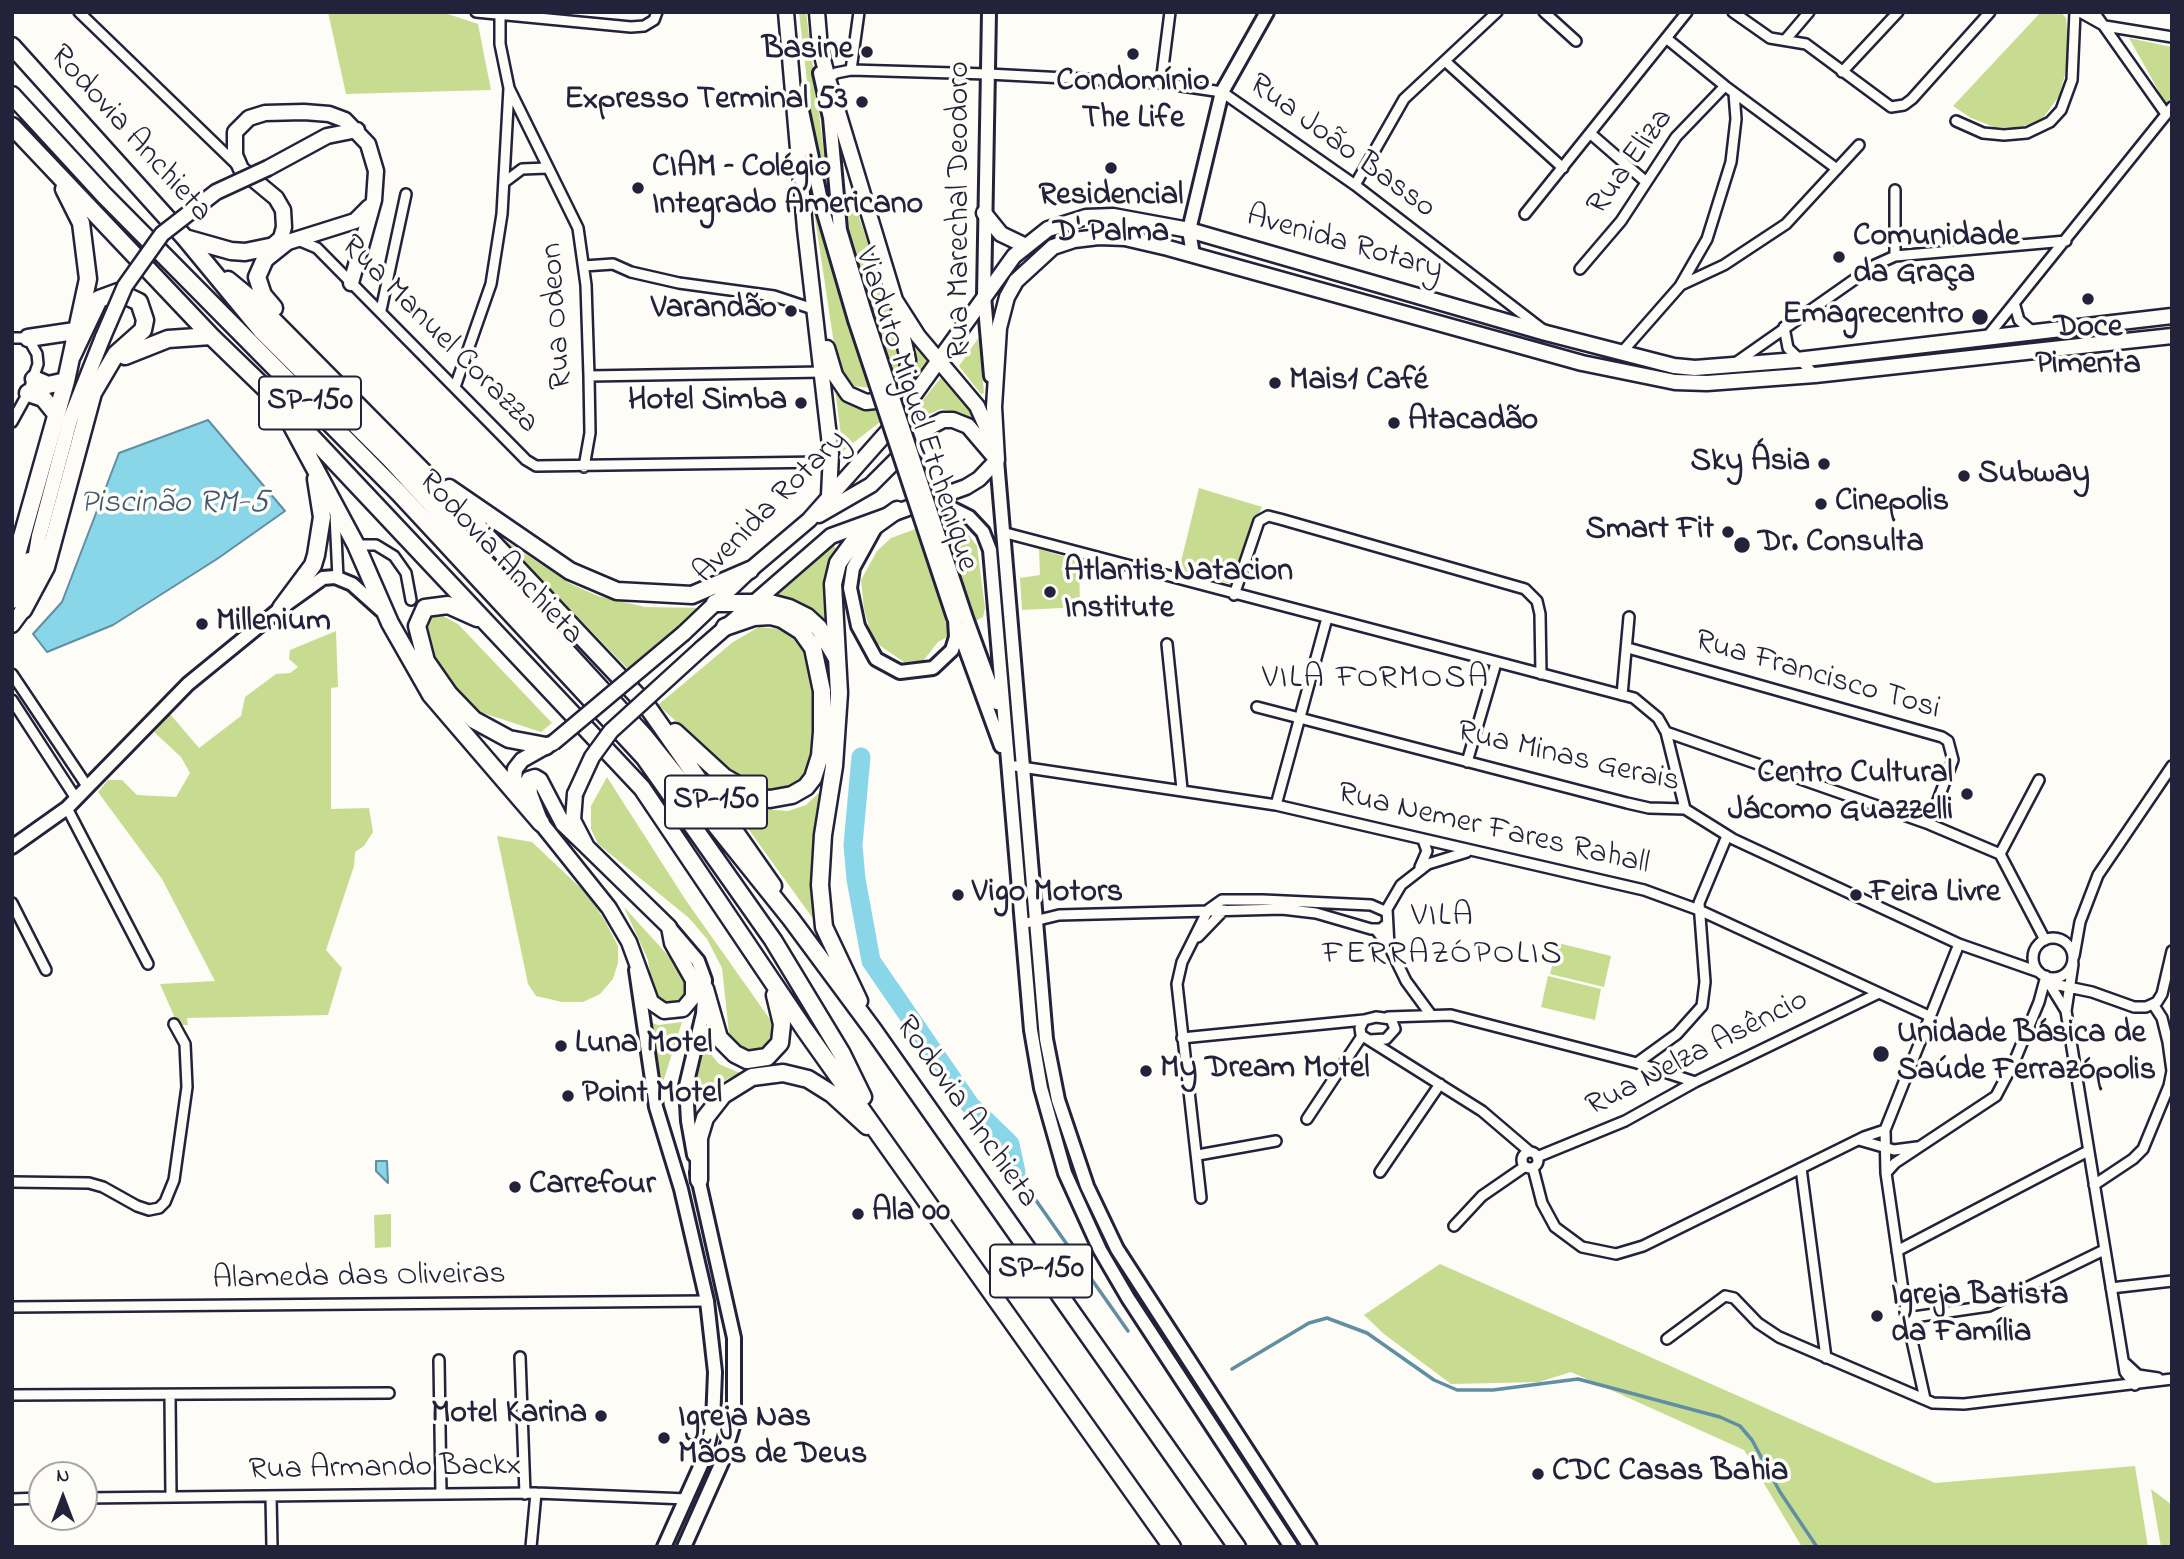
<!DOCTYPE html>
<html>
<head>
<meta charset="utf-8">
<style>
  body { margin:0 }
  #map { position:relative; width:2184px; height:1559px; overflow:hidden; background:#fdfcf7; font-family:"Indie Flower",sans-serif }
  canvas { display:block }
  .frame { position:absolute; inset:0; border:14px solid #22223b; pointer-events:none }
  .north { position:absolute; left:28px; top:1461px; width:70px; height:70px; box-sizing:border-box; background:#fdfcf7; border:2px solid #a5a5ac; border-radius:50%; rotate:0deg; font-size:19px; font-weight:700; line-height:28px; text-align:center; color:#22223b }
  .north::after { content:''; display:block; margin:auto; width:24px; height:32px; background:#22223b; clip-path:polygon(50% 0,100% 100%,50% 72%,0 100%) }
</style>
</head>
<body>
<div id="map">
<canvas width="2184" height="1559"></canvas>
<div class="frame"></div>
<div class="north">N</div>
</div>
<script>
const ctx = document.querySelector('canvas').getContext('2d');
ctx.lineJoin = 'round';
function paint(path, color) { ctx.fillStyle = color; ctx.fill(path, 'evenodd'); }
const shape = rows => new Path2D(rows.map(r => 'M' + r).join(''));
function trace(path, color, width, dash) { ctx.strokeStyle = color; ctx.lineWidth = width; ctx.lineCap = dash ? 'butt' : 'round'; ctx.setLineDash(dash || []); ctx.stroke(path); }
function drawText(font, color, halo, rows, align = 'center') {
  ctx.font = font + ' "Indie Flower",sans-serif'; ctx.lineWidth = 7; ctx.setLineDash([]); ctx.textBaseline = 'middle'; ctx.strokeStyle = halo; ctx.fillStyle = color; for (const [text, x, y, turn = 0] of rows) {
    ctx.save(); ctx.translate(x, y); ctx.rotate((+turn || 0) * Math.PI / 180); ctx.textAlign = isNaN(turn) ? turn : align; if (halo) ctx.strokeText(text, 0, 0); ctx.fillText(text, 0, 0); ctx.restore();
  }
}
const green = shape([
  [328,12,442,12,478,24,491,90,346,94],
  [799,12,806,12,828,184,826,184,810,107],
  [2041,12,2061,12,2066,18,2068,41,2068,64,2059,96,2041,121,2016,128,1994,127,1971,118,1953,106],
  [2129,38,2172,47,2172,97,2166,104],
  [840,191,852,196,896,327,903,366,894,374,848,243],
  [814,211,816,211,871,388,854,386,837,364],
  [979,337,984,393,981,394,959,366],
  [915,345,930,362,913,384,917,371],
  [943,375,969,406,979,425,962,413,941,409,924,416,910,430,907,420],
  [835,389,846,402,875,409,880,422,843,451],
  [1199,488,1262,507,1242,551,1235,585,1179,570],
  [929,524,948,525,967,533,977,546,985,608,983,617,938,642,923,661,904,662,873,641,864,609,861,580,877,551,891,538],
  [500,537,571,584,598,596,645,607,703,608,629,670],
  [834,546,836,549,829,567,831,631,819,616,804,605,770,593],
  [1039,549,1079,561,1080,607,1022,610,1020,578,1040,575],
  [443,616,458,624,552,723,541,732,483,713,457,698,422,641,427,617],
  [759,627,788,630,800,638,813,655,820,689,816,763,793,791,775,793,755,786,732,772,658,705,733,642],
  [336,631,338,687,331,688,331,809,369,808,373,832,364,846,355,852,354,866,326,950,342,968,328,1015,187,1018,188,1025,178,1025,160,984,215,981,162,879,98,792,108,780,122,780,137,795,176,797,190,773,181,757,154,732,170,714,199,748,241,716,245,697,276,674,290,673,298,667,289,659,290,650],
  [607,777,685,899,774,1025,770,1047,754,1053,735,1044,729,1033,722,968,707,939,689,918,598,844,591,829,591,806],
  [715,783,734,797,760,809,788,811,806,805,823,789,817,924],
  [497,836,532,842,587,894,605,921,618,946,618,963,613,979,600,994,583,1002,562,1002,536,996,528,984],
  [624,907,685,974,690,981,687,1003,664,1006,653,993,648,960],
  [1558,943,1611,956,1604,987,1550,974],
  [1548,976,1601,989,1595,1020,1541,1007],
  [647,1021,658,1025,682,1022,659,1095],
  [703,1045,719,1064,740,1073,711,1087,691,1108,695,1065],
  [391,1214,391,1247,375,1248,374,1215],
  [1440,1264,1935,1483,2135,1466,2148,1547,1802,1547,1744,1450,1571,1372,1539,1382,1451,1384,1384,1334,1364,1315],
  [2151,1489,2172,1505,2172,1547,2161,1547]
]);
const water = shape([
  [208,420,285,511,217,559,113,625,47,652,33,634,62,602,119,453,208,420],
  [376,1161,387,1161,388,1183,376,1171,376,1161]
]);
const stream = shape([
  [1016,1172,1128,1331],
  [1232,1369,1309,1323,1327,1318,1367,1333,1434,1380,1457,1390,1493,1390,1578,1379,1720,1417,1740,1426,1752,1440,1780,1492,1817,1547]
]);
const river = shape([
  [861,757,853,845,856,879,871,961,970,1105,1010,1144,1016,1172]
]);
const street = shape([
  [79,12,236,164],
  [476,12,631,27,644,26,654,20,657,12],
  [1544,12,1576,41],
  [1733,12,1770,38,1806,44,1891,107,1904,105,1912,99,1990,12],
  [2080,12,2105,26,2172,37],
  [2094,12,2166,114],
  [1666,38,1725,86,1837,169],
  [1786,39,1809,12],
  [1445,61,1563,168],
  [851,70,859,12],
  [1842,72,1898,12],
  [828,79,836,73,851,70,988,74,1161,83,1222,92,1355,185,1542,329],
  [1161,83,1170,12],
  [509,88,578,228,586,285,589,376,590,433,584,467],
  [1956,121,1983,133,2004,135,2027,133,2050,122,2061,110,2072,80,2075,12],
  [1591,134,1645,181],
  [506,181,522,169,547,168],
  [1355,185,1404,99,1497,12],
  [1895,190,1895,256],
  [1525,214,1687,12],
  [298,240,317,248,526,460,536,466,825,462,830,456],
  [584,266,613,264,631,272,679,283,774,296,816,310],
  [1580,269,1621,221,1676,137,1725,86],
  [1681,285,1724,265,1786,224,1859,145],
  [2015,306,2019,320,2033,332],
  [381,310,406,194],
  [1784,327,1788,348,1815,375],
  [1987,337,2172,107],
  [12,338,28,338,37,354,38,364,28,393,12,422],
  [1622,352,1680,286,1707,239,1731,162,1736,119,1734,93],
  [1734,364,1875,265,1895,256,2066,241],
  [589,376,823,372],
  [455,387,491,284,502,214,509,88,500,44,500,17],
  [335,515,338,578],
  [1002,532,1634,698,1658,718,1666,732,1685,809],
  [356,545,376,545,394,556,406,573,411,600],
  [1234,595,1259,521,1268,516,1280,519,1525,589,1537,601,1540,614,1541,674],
  [1167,644,1182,789],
  [1628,648,1942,737,1948,741,1953,760,1929,824],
  [12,674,87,786],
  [1622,695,1629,617],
  [12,700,75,797],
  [1257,707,1627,803,1649,808,1685,809,1733,839,1959,944,2039,972],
  [1666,732,1929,824,2000,854,2045,940],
  [1467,762,1496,663],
  [1008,765,1276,805,1644,890,1699,910,1929,1016],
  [1276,805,1327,618],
  [67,808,148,964],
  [2000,854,2039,780],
  [1420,867,1427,851,1423,840],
  [12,903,46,970],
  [1022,924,1059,915,1282,909,1316,913,1371,929,1381,929,1387,924],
  [1376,930,1389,946,1406,981,1431,1015],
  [1198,937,1224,910],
  '2033 958a20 20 0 1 1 40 0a20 20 0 1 1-40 0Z',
  [1389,946,1387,909,1401,885,1428,864,1467,852],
  [2074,956,2080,922,2098,875,2172,766],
  [2073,964,2066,1011,2125,1372,2135,1385],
  [2047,980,2066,1011],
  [2049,983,2092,992,2134,1007,2146,1007,2157,1002,2162,994,2172,951],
  [1376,1017,1391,1019,1395,1029,1386,1039,1369,1040,1361,1035,1360,1028,1364,1020,1376,1017],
  [1388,1017,1451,1015,1637,1063,1695,1082],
  [1182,1038,1364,1020],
  [1369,1040,1482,1111,1530,1152],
  [1637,1063,1677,1034,1702,1006,1705,982,1699,903,1727,836],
  [1307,1119,1362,1036],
  [1859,1140,1894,1150,1917,1147],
  '1522 1160a8 8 0 1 1 16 0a8 8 0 1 1-16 0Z',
  [1198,1155,1276,1141],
  [1537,1157,1625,1121,1695,1082,1879,993],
  [1533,1168,1542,1203,1555,1227,1582,1247,1616,1254,1643,1246,1864,1137,1885,1130],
  [1801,1168,1826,1358],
  [1380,1172,1440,1084],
  [1886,1173,1895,1163,1996,1096,2015,1060,2039,1002,2046,976],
  [12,1182,89,1183,103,1187,137,1206,149,1210,159,1208,165,1202,174,1180,187,1087,185,1044,174,1024],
  [2094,1185,2133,1159,2143,1149,2169,1086,2172,1071,2168,1042,2162,1018,2153,1004],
  [1201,1198,1177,984,1182,962,1208,910,1222,900,1263,900,1371,905,1387,912],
  [1454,1226,1482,1196,1524,1167],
  [1897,1251,2088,1151],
  [2111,1288,2172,1281],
  [12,1307,707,1301],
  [1907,1318,1989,1306,2104,1250],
  [1667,1339,1725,1296,1734,1298,1758,1323,1779,1337,1933,1403,1964,1404,2172,1379],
  [520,1357,525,1494],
  [439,1360,441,1494],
  [2125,1363,2138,1375,2158,1378],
  [12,1395,389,1393],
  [170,1396,171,1497],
  [1925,1399,1907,1318,1886,1173,1885,1130,1959,944],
  [271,1496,272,1547],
  [84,1498,536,1493,687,1499],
  [12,1499,42,1498],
  [531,1547,536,1493]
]);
const secondary = shape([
  [989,12,984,296,991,376],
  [820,73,830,118,840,230,866,316],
  [798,92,823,210,855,320],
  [1193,255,1189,230,1222,92,1267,12],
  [997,460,1046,1039,1058,1100,1087,1186,1117,1249,1310,1547],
  [921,504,953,509,969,517,983,532,990,550,1031,1030,1041,1088,1065,1173,1100,1250,1128,1298,1291,1547],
  [875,528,853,568,850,588,858,626,876,659,900,672,933,668,952,650,956,637,955,620],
  [965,615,997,703],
  [958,628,1001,746],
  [12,847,67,808,188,684,281,608,323,578,335,577,352,584,381,610],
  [669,927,698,961,705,980,703,1014,686,1086,688,1121,694,1155],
  [636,970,656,1107,681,1189,707,1301,715,1372,713,1423,705,1456,664,1547],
  [684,1547,722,1462,733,1426,734,1403,734,1338,697,1173]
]);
const primary = shape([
  [786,12,805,229,831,454,829,495],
  [817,12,820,48,828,79,895,300,918,336,977,406,991,437],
  [268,168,327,136,357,130],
  [984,213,1001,234,1026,246],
  [285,243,355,221,369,207],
  [272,246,281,238,284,227,283,210,276,198,241,169,235,155,235,132,249,118,265,113,304,112,329,114,345,120,368,144,376,171,374,200,351,283],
  [827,348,835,375,848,394,866,402,885,400,894,393,907,374,908,360,898,314],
  [997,460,994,407,999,328,1007,297,1016,281,1053,247,1074,240,1099,237,1125,238,1168,248,1582,363,1675,382,1707,383,1815,375,2172,336],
  [819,515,871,485,928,428,943,420,953,420,968,426,997,460],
  [12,601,29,560],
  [12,625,23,610,32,578,39,536,70,420,103,337],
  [684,633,750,570,809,520,888,431,1014,256,1048,229,1086,217,1113,216,1189,230,1546,333,1674,366,1695,368,1797,360,2172,316],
  [702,648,831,536,966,487,979,479,997,460],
  [525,794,514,779,515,769,522,760,552,743],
  [575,794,573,820,587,847,669,927,672,943,693,980,693,997,683,1009,664,1011,651,1002,629,942,609,908,541,823,530,794,529,779,535,777,540,780,563,824,587,847]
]);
const highway = shape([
  [12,46,185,238,261,330,390,459,645,737,791,919,874,1031,1237,1547],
  [12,95,104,195,399,493,644,757,773,940,842,1054,863,1097],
  [12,126,211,336,275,398,642,788,805,1030,1172,1547],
  [185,238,231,251,245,252,279,245],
  [228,280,256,303,480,529,647,706,773,886],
  [274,308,263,295,257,277,265,259,285,243],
  [28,338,75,331],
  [125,356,168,339,211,336],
  [34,379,48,385,66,381],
  [28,393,43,398,56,414],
  [291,424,356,545,390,623,431,695,541,823],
  [449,488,570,571,617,591,692,595,750,570],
  [12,572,66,381,88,279,81,223,64,189],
  [715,603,770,603,789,608,807,617,819,628,836,657],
  [281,608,313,565,316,555,322,517,316,479],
  [23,610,46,567,93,393,116,354,143,330,145,320,139,302,118,292,99,299,72,356],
  [477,618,448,605,425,608,417,626,426,661,449,694,474,720,509,739,546,746],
  [675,732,724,777,759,797,770,799,792,795,806,787,813,778,820,756,822,732,822,691,813,648,801,631,782,619,771,616,754,617,725,627],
  [705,989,719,1038,735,1054,747,1060,767,1057,780,1043,782,1024,775,995],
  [859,1001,824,927,820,885,823,835,834,766,839,693,833,584,838,563,855,540,897,510],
  [699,1180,699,1138,705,1118,723,1095,752,1077,783,1073,808,1079,832,1094,867,1126]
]);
const secondaryBridge = shape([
  [866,316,965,615],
  [855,320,954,618]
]);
const primaryBridge = shape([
  [103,337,125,286,162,234,216,192,268,168],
  [553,743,684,633],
  [575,794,592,757,611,731,702,648]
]);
const markers = [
  [867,52,7,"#22223b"],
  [1133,54,7,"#22223b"],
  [862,102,7,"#22223b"],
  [1111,168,7,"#22223b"],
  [638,188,7,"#22223b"],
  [1839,257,7,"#22223b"],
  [2088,299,7,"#22223b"],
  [791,311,7,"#22223b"],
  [1980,317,9,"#22223b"],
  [1275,383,7,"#22223b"],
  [801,403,7,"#22223b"],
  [1394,423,7,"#22223b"],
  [1824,464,7,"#22223b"],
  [1964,476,7,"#22223b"],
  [1821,504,7,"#22223b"],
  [1728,532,7,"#22223b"],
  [1742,545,9,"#22223b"],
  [1050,592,7,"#22223b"],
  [202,624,7,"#22223b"],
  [1967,794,7,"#22223b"],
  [958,895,7,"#22223b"],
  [1856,895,7,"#22223b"],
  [561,1046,7,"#22223b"],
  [1881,1054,9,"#22223b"],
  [1146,1071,7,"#22223b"],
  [568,1096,7,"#22223b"],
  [515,1187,7,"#22223b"],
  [858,1214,7,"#22223b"],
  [1877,1316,7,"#22223b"],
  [601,1416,7,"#22223b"],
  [664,1438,7,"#22223b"],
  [1538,1474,7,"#22223b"]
];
const shields = [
  [310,403,102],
  [716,802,102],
  [1041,1271,102]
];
const shieldNames = [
  ["SP-150",310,403],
  ["SP-150",716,802],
  ["SP-150",1041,1271]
];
const poiNames = [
  ["Basine",853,52,"right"],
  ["Condomínio",1133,84,"center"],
  ["The Life",1133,121,"center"],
  ["Expresso Terminal 53",848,102,"right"],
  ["CIAM – Colégio",652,170],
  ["Integrado Americano",652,207],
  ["Residencial",1111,198,"center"],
  ["D' Palma",1111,235,"center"],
  ["Comunidade",1853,239],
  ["da Graça",1853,276],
  ["Varandão",777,311,"right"],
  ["Emagrecentro",1964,317,"right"],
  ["Doce",2088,330,"center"],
  ["Pimenta",2088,367,"center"],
  ["Mais1 Café",1289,383],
  ["Hotel Simba",787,403,"right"],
  ["Atacadão",1408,423],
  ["Sky Ásia",1810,464,"right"],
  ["Subway",1978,476],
  ["Cinepolis",1835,504],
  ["Smart Fit",1714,532,"right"],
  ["Dr. Consulta",1758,545],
  ["Atlantis Natacion",1064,574],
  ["Institute",1064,611],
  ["Millenium",216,624],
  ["Centro Cultural",1953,776,"right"],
  ["Jácomo Guazzelli",1953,813,"right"],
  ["Vigo Motors",972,895],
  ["Feira Livre",1870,895],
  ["Unidade Básica de",1897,1036],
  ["Saúde Ferrazópolis",1897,1073],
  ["Luna Motel",575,1046],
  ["My Dream Motel",1160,1071],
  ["Point Motel",582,1096],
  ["Carrefour",529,1187],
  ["Ala 00",872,1214],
  ["Igreja Batista",1891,1298],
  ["da Família",1891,1335],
  ["Motel Karina",587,1416,"right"],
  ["Igreja Nas",678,1420],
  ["Mãos de Deus",678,1457],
  ["CDC Casas Bahia",1552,1474]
];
const streetNames = [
  ["Rodovia Anchieta",129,135,48],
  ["Rua João Basso",1341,148,36],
  ["Rua Eliza",1632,163,-54],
  ["Rua Marechal Deodoro",962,210,-90],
  ["Avenida Rotary",1344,245,16],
  ["Rua Odeon",559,316,-94],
  ["Rua Manuel Corazza",438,336,45],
  ["Viaduto Miguel Etchenique",914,410,72],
  ["Avenida Rotary",772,508,-45],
  ["Rodovia Anchieta",499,559,47],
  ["Rua Francisco Tosi",1817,677,16],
  ["Rua Minas Gerais",1568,759,13],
  ["Rua Nemer Fares Rahall",1493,831,13],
  ["Rua Nelza Asêncio",1698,1055,-27],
  ["Rodovia Anchieta",965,1113,55],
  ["Alameda das Oliveiras",359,1279,-1],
  ["Rua Armando Backx",385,1470,-1]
];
const waterNames = [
  ["Piscinão RM-5",174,506]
];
const neighbourhoodNames = [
  ["VILA FORMOSA",1376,681],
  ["VILA",1443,919],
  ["FERRAZÓPOLIS",1443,957]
];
paint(green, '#c8dc91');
paint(water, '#89d6e8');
trace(water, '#608ea3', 2);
trace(stream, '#608ea3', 3.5);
trace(river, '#89d6e8', 19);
trace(street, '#22223b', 14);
trace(secondary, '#22223b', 18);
trace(primary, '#22223b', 19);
trace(highway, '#22223b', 21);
trace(street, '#fdfcf7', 9);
trace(secondary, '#fdfcf7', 12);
trace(primary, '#fdfcf7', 14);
trace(highway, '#fdfcf7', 16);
trace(secondaryBridge, '#22223b', 18, []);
trace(primaryBridge, '#22223b', 19, []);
trace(secondaryBridge, '#fdfcf7', 12);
trace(primaryBridge, '#fdfcf7', 14);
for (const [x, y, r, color] of markers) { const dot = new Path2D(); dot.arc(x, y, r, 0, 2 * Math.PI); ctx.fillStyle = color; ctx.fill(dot); trace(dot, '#fdfcf7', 2.5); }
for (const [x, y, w] of shields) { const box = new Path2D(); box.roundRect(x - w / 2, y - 26.5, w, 53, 5); ctx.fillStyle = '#fdfcf7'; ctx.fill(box); trace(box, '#22223b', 2); }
drawText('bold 30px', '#22223b', null, shieldNames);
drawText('bold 32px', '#22223b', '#fdfcf7', poiNames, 'left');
drawText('32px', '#22223b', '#fdfcf7', streetNames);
drawText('italic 33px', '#41586f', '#fdfcf7', waterNames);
ctx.letterSpacing = '2px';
drawText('33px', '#22223b', '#fdfcf7', neighbourhoodNames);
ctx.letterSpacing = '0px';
</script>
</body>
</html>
